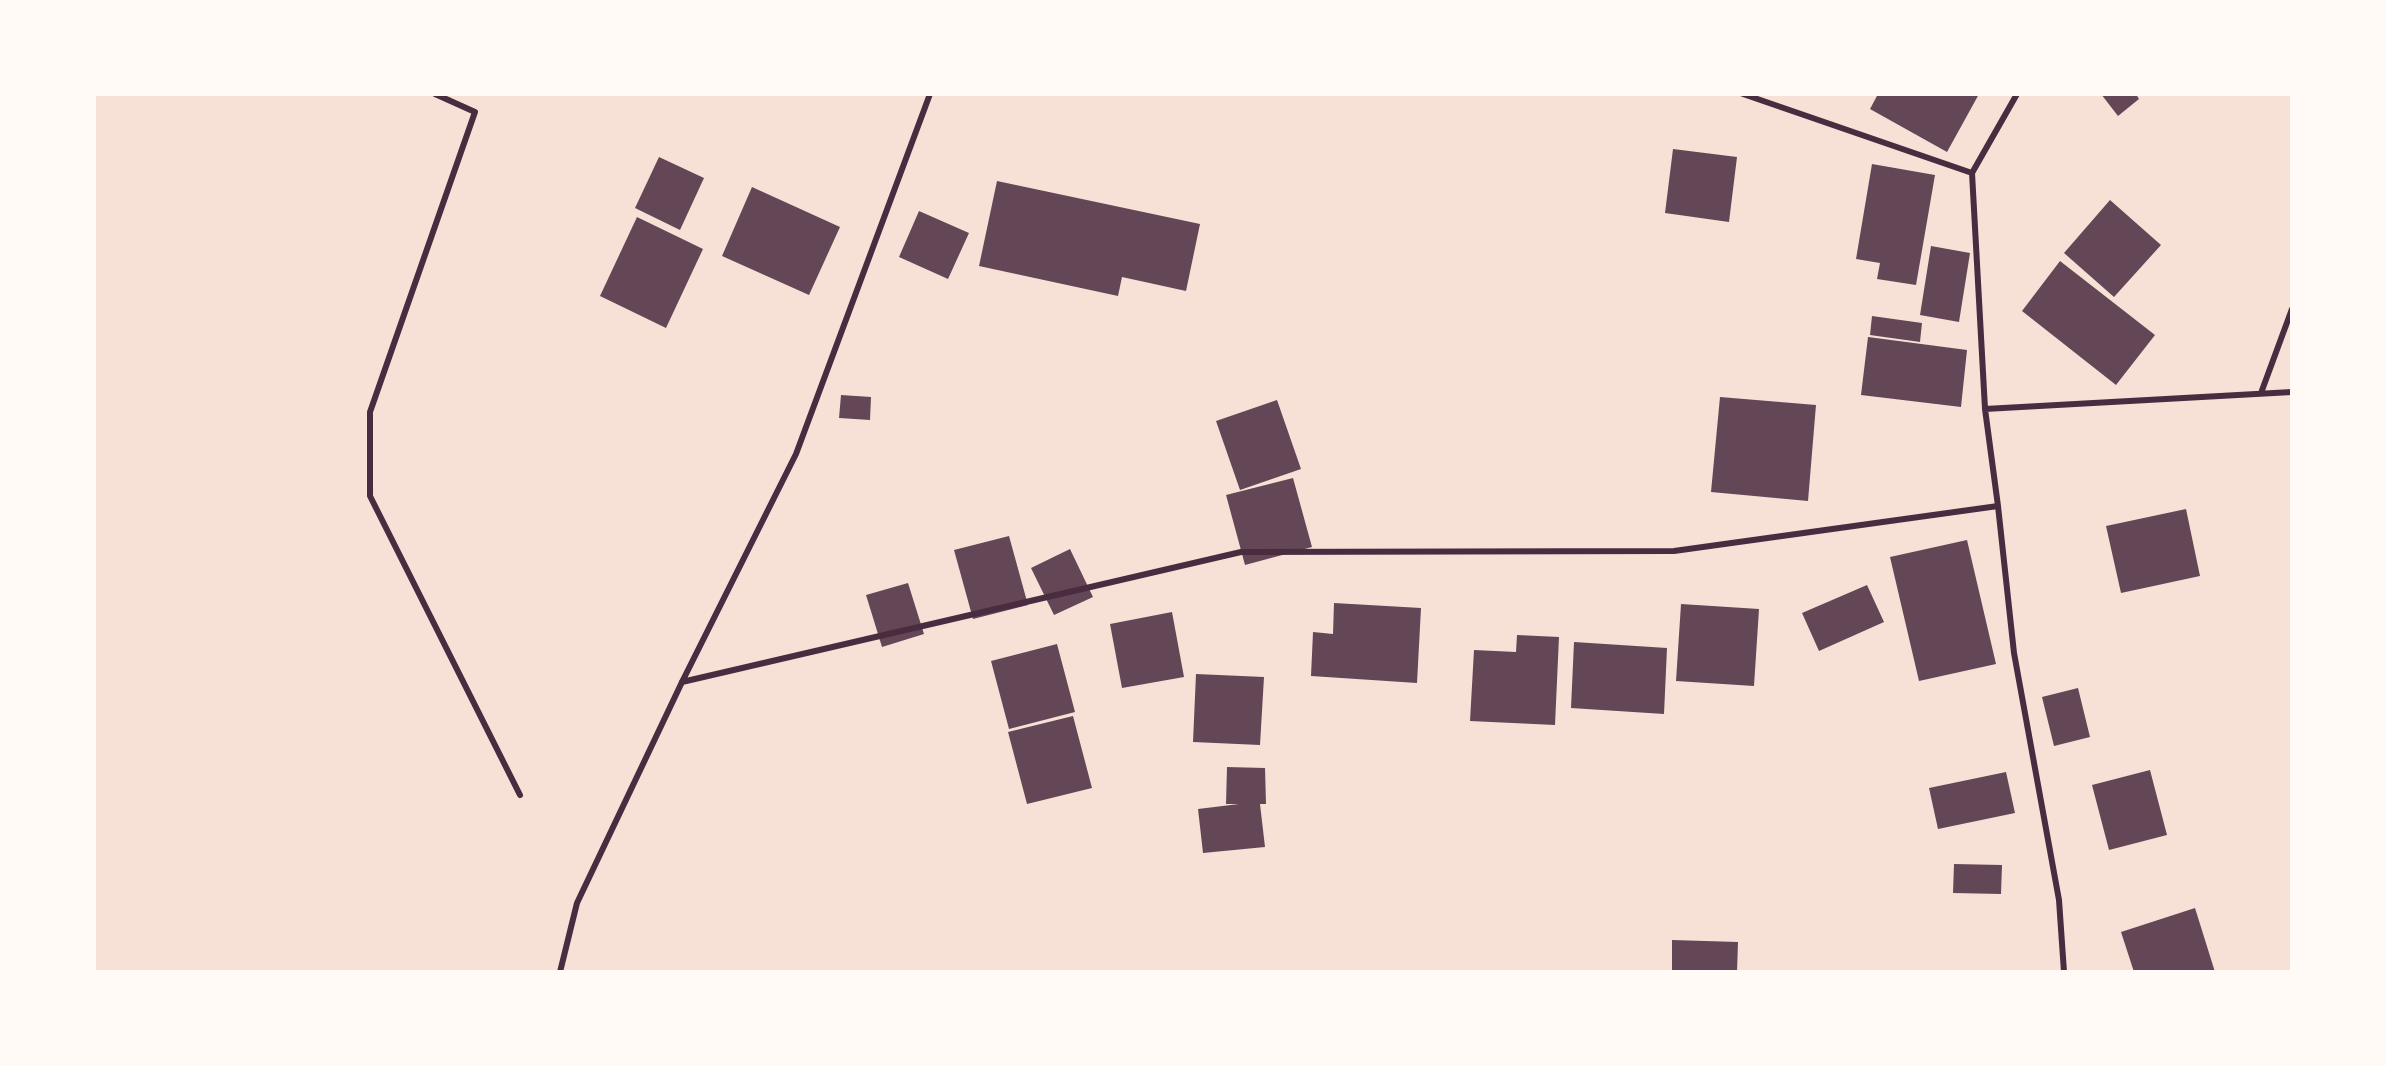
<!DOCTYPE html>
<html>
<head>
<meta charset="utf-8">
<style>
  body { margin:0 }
  #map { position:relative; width:2386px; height:1066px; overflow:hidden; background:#f7e1d7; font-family:Cabin,sans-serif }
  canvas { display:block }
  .frame { position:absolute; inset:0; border:96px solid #fffaf5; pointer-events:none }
</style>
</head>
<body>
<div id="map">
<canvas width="2386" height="1066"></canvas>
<div class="frame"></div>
</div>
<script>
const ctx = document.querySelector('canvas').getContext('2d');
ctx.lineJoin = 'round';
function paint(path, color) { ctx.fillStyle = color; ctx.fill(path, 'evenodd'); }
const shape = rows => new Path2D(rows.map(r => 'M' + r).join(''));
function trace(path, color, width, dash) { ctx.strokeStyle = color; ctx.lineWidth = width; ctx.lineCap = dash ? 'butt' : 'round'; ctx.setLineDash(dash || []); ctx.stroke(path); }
const building = shape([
  [1878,94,1979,94,1947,152,1870,109],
  [2101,94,2136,94,2139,99,2118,116],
  [1673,149,1737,157,1729,222,1665,213],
  [659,157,704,178,680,230,635,208],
  [1872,164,1935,175,1916,285,1877,279,1880,263,1856,259],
  [997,181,1200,224,1186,291,1122,277,1118,296,979,266],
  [752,187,840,227,809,295,722,256],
  [2110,200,2161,245,2114,297,2064,253],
  [919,211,969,233,948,279,899,257],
  [637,217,703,249,666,328,600,296],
  [1931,246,1970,253,1959,322,1920,315],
  [2060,261,2155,335,2116,385,2022,311],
  [1872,316,1922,323,1920,342,1870,335],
  [1868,337,1967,350,1961,407,1861,395],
  [841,395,871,397,870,420,839,418],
  [1720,397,1816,405,1808,501,1711,492],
  [1277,400,1301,469,1240,490,1216,421],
  [1293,478,1312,547,1245,565,1226,495],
  [2186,509,2200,576,2121,593,2106,526],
  [1009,536,1028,605,973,619,954,550],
  [1967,540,1996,664,1919,681,1890,557],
  [1070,549,1093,597,1054,615,1031,568],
  [908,583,924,634,882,647,866,595],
  [1867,585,1884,622,1819,651,1802,613],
  [1334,603,1421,608,1417,683,1311,676,1313,632,1333,634],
  [1681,604,1759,609,1754,686,1676,681],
  [1172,612,1184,677,1122,688,1110,624],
  [1517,635,1559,637,1555,725,1470,721,1474,650,1516,652],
  [1574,642,1667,648,1664,714,1571,708],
  [1057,644,1075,712,1009,729,991,661],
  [1196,674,1264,677,1260,745,1193,742],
  [2078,688,2090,737,2054,746,2042,697],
  [1073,716,1092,788,1027,804,1008,732],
  [1227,767,1265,768,1266,804,1260,804,1265,847,1203,853,1198,809,1239,804,1226,804],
  [2150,770,2167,835,2109,850,2092,785],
  [2006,772,2015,813,1938,829,1929,788],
  [1954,864,2002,865,2001,894,1953,893],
  [2195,908,2215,972,2134,972,2121,932],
  [1672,940,1738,942,1737,972,1672,972]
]);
const minor = shape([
  [435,94,475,112,370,412,370,496,520,795],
  [1743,94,1972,173],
  [2017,94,1972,173,1985,409,1998,506,2014,653,2059,900,2064,972],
  [2261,393,2292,309],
  [1985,409,2292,392],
  [682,682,1241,552,1674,551,1998,506],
  [560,972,577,903,682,682,796,454,930,94]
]);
paint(building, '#644757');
trace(minor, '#4a2c40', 6);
</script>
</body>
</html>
